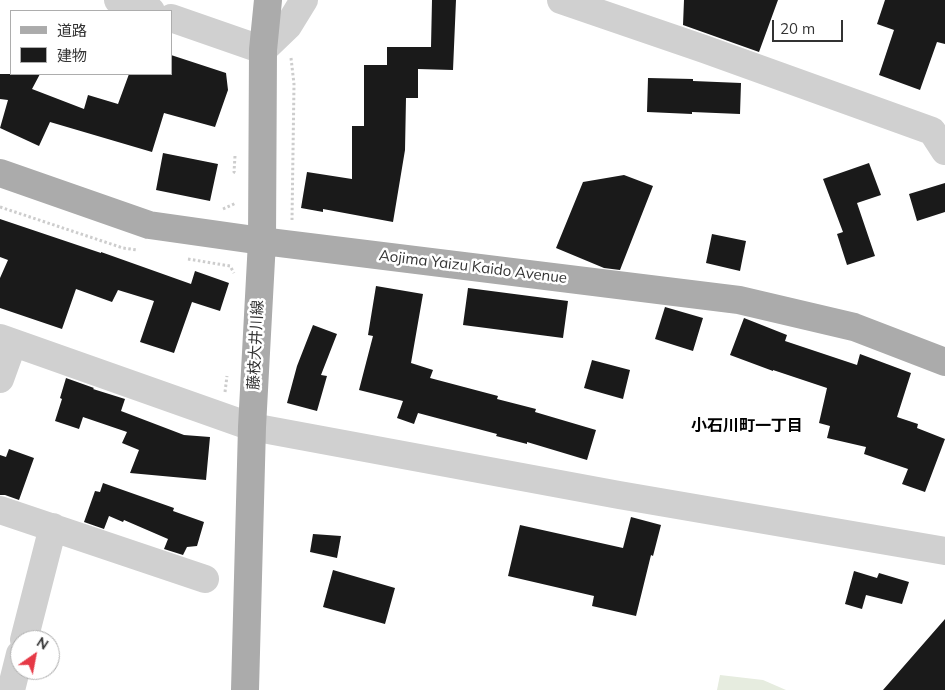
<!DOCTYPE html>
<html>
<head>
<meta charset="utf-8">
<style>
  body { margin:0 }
  #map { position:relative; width:945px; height:690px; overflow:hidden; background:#fff; font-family:Mulish,"Noto Sans JP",sans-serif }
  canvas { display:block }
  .legend { position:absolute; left:10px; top:10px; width:162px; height:65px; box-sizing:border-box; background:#fff; border:1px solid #adadad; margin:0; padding:6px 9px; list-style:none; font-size:15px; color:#333 }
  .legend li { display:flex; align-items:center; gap:10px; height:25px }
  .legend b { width:25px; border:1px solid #adadad }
  .north { position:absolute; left:10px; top:630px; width:50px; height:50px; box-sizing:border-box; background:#fff; border:1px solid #adadad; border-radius:50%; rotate:33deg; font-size:14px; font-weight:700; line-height:20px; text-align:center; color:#333 }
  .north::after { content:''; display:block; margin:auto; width:18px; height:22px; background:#e63946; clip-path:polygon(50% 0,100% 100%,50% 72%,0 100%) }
  .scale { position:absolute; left:772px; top:20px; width:71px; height:22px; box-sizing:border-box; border:2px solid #333; border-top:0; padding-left:6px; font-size:15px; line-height:18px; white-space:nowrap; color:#333; -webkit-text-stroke:4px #fff; paint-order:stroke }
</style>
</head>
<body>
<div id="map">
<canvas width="945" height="690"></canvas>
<ul class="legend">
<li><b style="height:6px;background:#ababab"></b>道路</li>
<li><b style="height:14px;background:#1a1a1a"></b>建物</li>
</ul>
<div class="north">N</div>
<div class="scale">20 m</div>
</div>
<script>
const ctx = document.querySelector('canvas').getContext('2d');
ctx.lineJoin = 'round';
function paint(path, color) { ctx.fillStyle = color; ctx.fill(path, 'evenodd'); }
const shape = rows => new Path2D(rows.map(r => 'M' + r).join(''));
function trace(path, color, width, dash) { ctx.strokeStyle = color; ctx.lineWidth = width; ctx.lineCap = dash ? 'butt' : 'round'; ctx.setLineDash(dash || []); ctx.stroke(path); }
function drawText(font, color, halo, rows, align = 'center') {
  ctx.font = font + ' Mulish,"Noto Sans JP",sans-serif'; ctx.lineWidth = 5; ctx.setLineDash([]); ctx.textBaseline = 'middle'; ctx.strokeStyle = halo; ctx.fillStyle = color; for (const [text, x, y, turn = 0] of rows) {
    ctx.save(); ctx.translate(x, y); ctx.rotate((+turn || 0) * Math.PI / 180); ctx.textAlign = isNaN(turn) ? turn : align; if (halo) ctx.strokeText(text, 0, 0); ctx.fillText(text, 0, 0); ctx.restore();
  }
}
const green = shape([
  [720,675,763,680,786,690,717,690]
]);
const building = shape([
  [432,0,456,0,453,70,418,69,418,98,406,98,405,150,393,222,323,209,323,212,301,208,307,172,352,179,352,126,364,126,364,65,387,65,387,47,431,47],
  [684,0,778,0,759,52,683,25],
  [885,0,945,0,945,44,937,42,920,90,879,75,894,30,877,24],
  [171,55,226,73,228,90,215,127,164,113,152,152,50,122,39,146,0,128,8,100,0,99,0,74,40,74,32,89,84,109,88,95,118,104,129,74,171,74],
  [648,78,693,79,693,81,741,83,740,114,692,112,692,114,647,112],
  [163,153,218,164,210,201,156,190],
  [869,163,881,195,857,203,875,256,847,265,837,234,843,232,823,179],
  [624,175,653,186,620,270,604,268,556,248,583,182],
  [945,183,945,212,917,221,909,194],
  [0,219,101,253,101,252,191,284,195,271,229,283,220,311,192,302,174,353,140,342,154,301,118,290,112,302,76,289,62,329,0,308,0,278,8,260,0,257],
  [712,234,746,241,740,271,706,263],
  [376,286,423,294,411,363,433,370,430,378,498,396,497,399,536,409,535,412,596,430,587,460,527,442,527,444,496,436,497,434,418,413,414,424,397,418,403,401,359,390,373,336,368,335],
  [468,288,568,301,563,338,463,325],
  [665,307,703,318,693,351,655,339],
  [744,318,787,335,785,341,857,365,860,354,911,373,897,417,918,424,917,428,945,439,925,492,902,484,908,469,864,454,866,447,827,438,830,426,819,423,827,388,773,370,773,371,730,355],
  [313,325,337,334,321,375,327,376,317,411,287,403,297,366],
  [592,360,630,370,623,399,584,388],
  [66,378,94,388,93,389,125,399,121,411,184,435,210,437,206,480,130,473,139,450,122,443,127,432,83,417,79,429,55,421,62,399,60,398],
  [9,449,34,458,19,500,5,495,0,495,0,455,6,457],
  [103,483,174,508,173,511,204,522,197,546,187,547,183,555,164,549,168,539,124,520,123,522,109,516,104,529,84,522,95,491,100,492],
  [631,517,661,525,653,556,651,555,636,616,592,606,594,596,508,576,520,525,623,548],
  [313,534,341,536,337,558,310,552],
  [333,570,395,588,385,624,323,607],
  [854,571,877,578,879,573,909,582,902,604,866,595,862,609,845,604],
  [945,619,945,690,883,690]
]);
const path = shape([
  [291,58,294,84,292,220],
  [235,156,234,172,236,173],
  [0,207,123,248,137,250],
  [223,209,236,203],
  [188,259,230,266,234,273],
  [225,392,227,376]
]);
const minor = shape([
  [118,0,151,11],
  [561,0,704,49,932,131,945,151],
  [171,18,263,50,288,26,304,0],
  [0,338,252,427,619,495,945,551],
  [0,379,13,343],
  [0,510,205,579],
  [24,640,53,527],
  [11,690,20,654]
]);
const major = shape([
  [0,173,149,225,262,241,739,300,854,327,945,362],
  [245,690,252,427,262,241,263,50,268,0]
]);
const streetNames = [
  ["Aojima Yaizu Kaido Avenue",473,267,7],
  ["藤枝大井川線",256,345,-87]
];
const neighbourhoodNames = [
  ["小石川町一丁目",747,426]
];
paint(green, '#e6ecdf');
paint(building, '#1a1a1a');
trace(path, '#cdcdcd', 3, [2.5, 2.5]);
trace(minor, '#d0d0d0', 28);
trace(major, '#ababab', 28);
drawText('15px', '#333', '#fff', streetNames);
drawText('bold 16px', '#000', '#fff', neighbourhoodNames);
</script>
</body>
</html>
